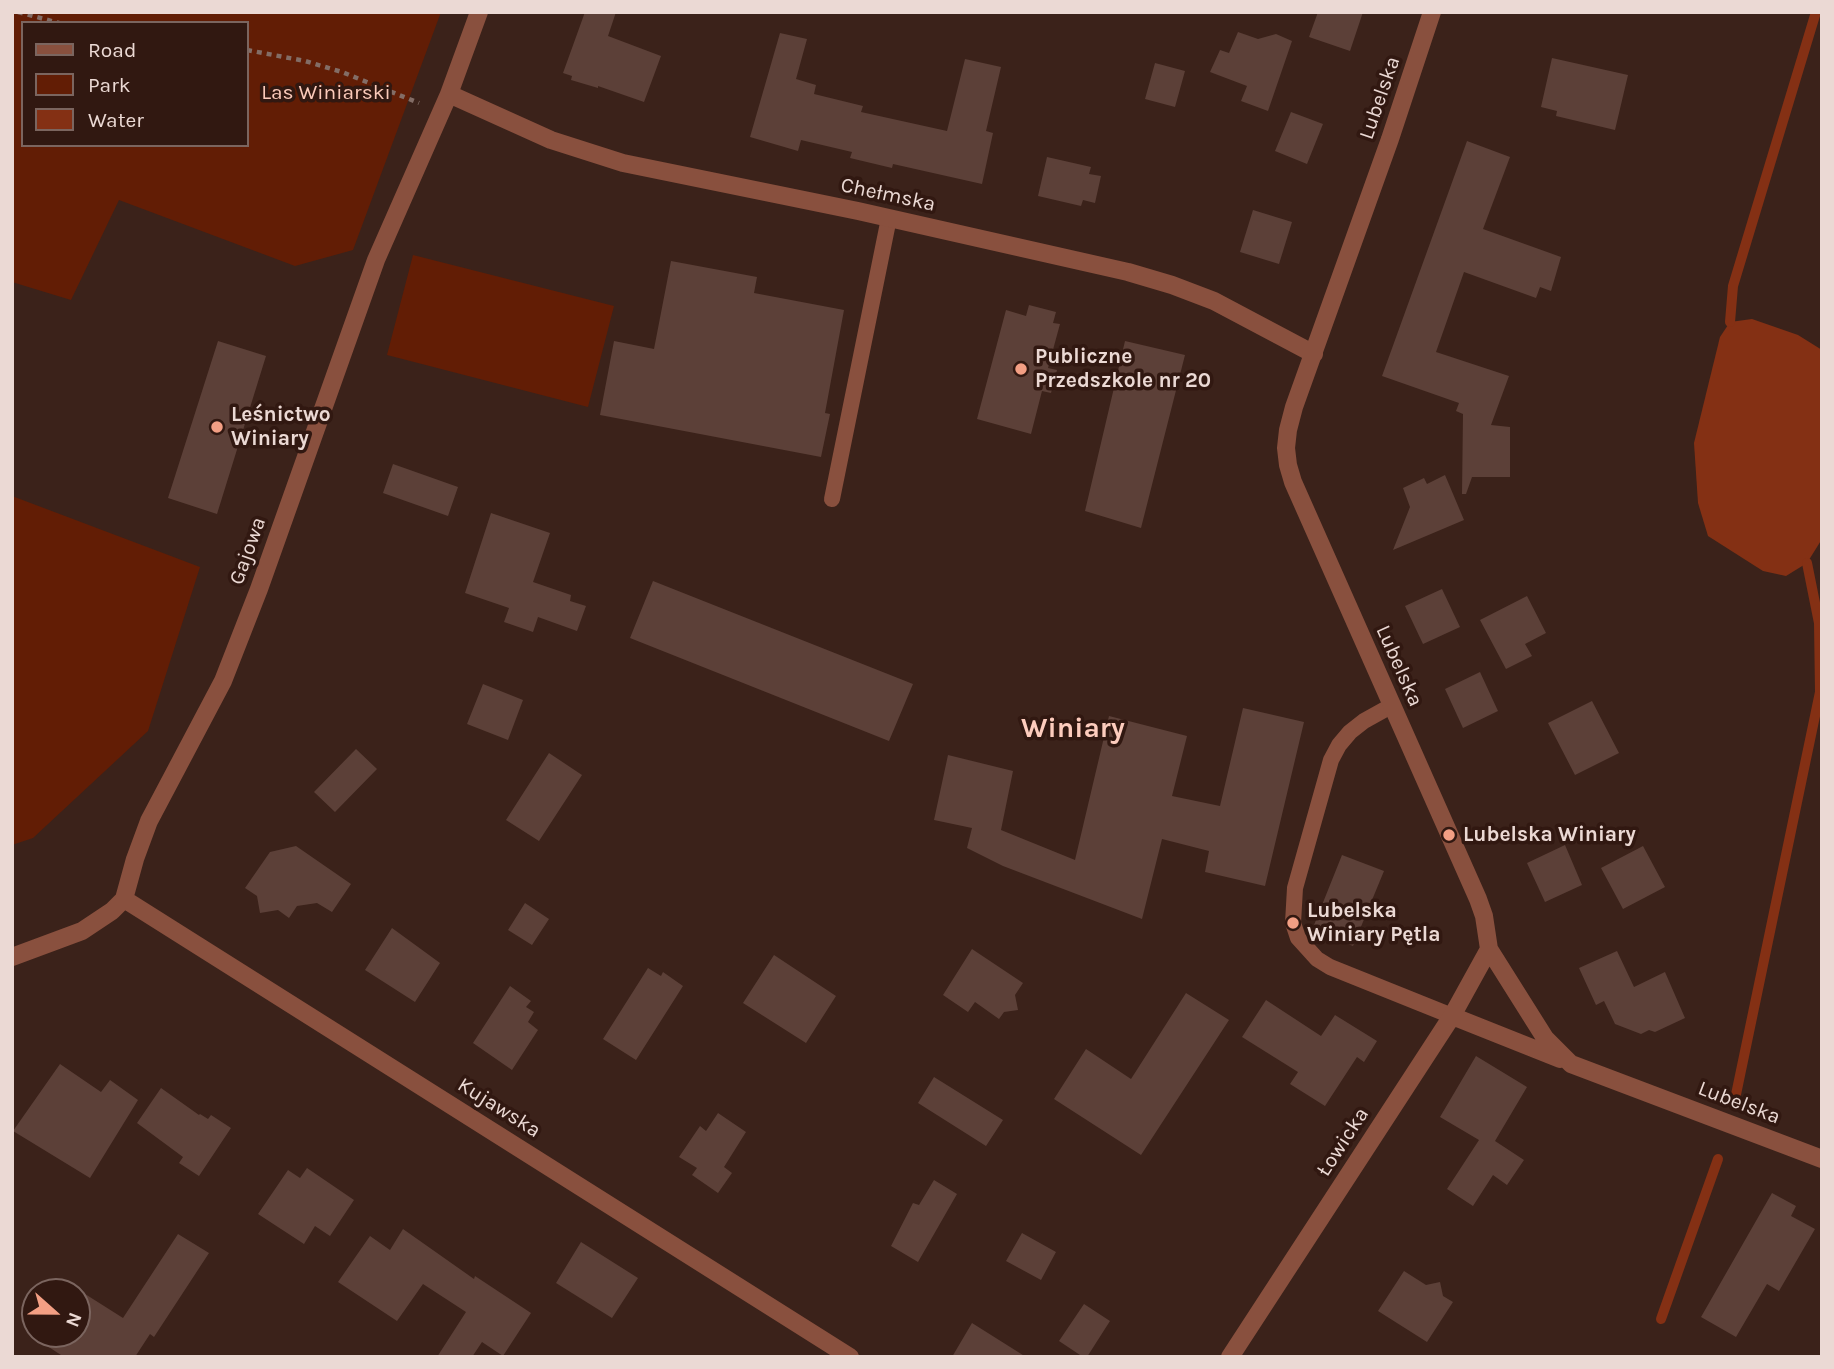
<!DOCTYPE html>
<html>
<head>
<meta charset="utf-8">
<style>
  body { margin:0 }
  #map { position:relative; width:1834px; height:1369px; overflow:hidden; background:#3b221a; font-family:Karla,sans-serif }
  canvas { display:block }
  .frame { position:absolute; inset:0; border:14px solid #ebd9d4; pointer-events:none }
  .legend { position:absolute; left:21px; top:21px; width:228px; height:126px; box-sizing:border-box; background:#311811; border:2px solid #7b655f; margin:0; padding:9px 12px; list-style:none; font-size:21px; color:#ebd9d4 }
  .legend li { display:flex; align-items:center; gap:14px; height:35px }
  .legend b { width:35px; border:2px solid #7b655f }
  .north { position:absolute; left:21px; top:1278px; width:70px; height:70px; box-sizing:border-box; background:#311811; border:2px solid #7b655f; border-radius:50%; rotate:111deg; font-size:19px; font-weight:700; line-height:28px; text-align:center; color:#ebd9d4 }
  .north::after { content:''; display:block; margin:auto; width:24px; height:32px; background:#f39f84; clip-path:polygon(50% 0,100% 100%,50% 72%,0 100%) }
</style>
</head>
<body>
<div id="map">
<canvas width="1834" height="1369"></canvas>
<div class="frame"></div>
<ul class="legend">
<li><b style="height:9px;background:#89503e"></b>Road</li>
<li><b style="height:19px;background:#621d05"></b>Park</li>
<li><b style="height:19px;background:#843014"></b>Water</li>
</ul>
<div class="north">N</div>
</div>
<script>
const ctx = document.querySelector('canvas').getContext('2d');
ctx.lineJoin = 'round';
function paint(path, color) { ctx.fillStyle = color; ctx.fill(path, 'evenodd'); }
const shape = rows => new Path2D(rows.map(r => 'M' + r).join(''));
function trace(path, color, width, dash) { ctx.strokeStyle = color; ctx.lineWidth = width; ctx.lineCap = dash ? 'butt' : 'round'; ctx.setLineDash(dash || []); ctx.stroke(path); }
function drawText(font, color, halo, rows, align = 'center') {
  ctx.font = font + ' Karla,sans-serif'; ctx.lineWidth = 7; ctx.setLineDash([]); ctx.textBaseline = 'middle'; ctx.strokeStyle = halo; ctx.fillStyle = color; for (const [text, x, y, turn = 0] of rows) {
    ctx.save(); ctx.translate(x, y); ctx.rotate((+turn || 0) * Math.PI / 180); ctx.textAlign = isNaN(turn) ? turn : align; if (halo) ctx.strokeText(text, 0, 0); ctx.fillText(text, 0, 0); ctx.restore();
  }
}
const green = shape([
  [12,12,441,12,353,250,295,266,119,200,71,300,12,282],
  [23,23,247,23,247,145,23,145],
  [413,255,614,306,588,407,387,355],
  [12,496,200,567,148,731,33,838,12,845]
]);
const water = shape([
  [1752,319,1798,335,1822,350,1822,539,1807,563,1786,576,1763,571,1708,536,1698,503,1694,443,1720,337,1730,322]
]);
const stream = shape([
  [1730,322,1733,286,1816,12],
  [1734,1104,1820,692,1819,623,1807,563],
  [1661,1319,1718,1159]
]);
const building = shape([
  [585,12,616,12,608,36,661,56,644,102,598,86,598,88,571,80,572,76,563,73],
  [1318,12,1363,12,1350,51,1309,37],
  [1238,32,1258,39,1276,34,1292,41,1268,111,1241,101,1247,86,1210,72,1220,50,1229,53],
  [780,33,807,39,796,79,816,85,814,94,863,106,861,112,947,131,965,59,1001,67,986,131,993,133,982,184,893,164,892,168,850,158,852,152,801,140,798,151,750,137],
  [1552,58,1628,75,1615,130,1556,116,1557,111,1541,107],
  [1155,63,1185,71,1175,107,1145,99],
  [1291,112,1323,124,1307,164,1275,151],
  [1467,141,1510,157,1483,229,1561,257,1551,291,1540,287,1536,298,1464,272,1436,352,1509,376,1491,425,1510,427,1510,477,1472,477,1466,494,1462,494,1463,414,1456,411,1459,403,1382,376],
  [1047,157,1091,167,1089,174,1101,176,1095,203,1083,200,1081,206,1038,196],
  [1253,210,1292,222,1279,264,1240,252],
  [671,261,757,277,754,293,844,310,825,413,830,414,821,457,600,415,614,341,654,349],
  [1029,305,1056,312,1053,323,1060,324,1048,368,1057,370,1051,393,1042,391,1031,434,977,419,1006,310,1026,316],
  [218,341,266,356,217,514,168,498],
  [1125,341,1185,355,1141,528,1085,511],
  [393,464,458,487,448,516,383,493],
  [1445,475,1464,520,1393,550,1410,507,1403,488,1424,478,1427,484],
  [491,513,550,533,533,582,571,595,570,601,586,606,577,631,538,617,533,632,504,622,509,608,465,593],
  [653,581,913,684,889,741,630,638],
  [1442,589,1460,627,1423,644,1405,606],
  [1527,596,1546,633,1525,644,1532,656,1506,669,1480,620],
  [1480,672,1498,711,1463,728,1445,689],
  [483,684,523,700,508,740,467,724],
  [1592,701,1619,753,1575,775,1548,723],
  [1243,708,1304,722,1265,886,1205,872,1209,851,1162,839,1142,919,1003,866,967,848,972,828,934,820,948,755,1013,771,1001,830,1075,860,1109,716,1187,736,1172,796,1220,806],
  [356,749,377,769,335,812,314,792],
  [549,753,582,775,539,841,506,820],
  [1565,845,1582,885,1545,902,1527,863],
  [296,846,351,884,332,912,317,903,297,906,289,918,278,910,260,913,257,896,245,888,270,852],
  [1643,846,1665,887,1623,909,1601,868],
  [1342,855,1384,871,1353,946,1312,930],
  [525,903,549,919,532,945,508,930],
  [392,928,440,963,415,1002,365,970],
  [972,949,1023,983,1015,995,1018,1010,1004,1012,999,1019,975,1002,968,1012,943,995],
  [1617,951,1634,987,1665,972,1685,1018,1655,1032,1649,1030,1641,1034,1615,1024,1604,1001,1596,1005,1579,968],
  [774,955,836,996,806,1043,743,1003],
  [648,968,661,976,663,972,683,986,636,1060,603,1039],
  [510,986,531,1001,526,1007,534,1012,528,1022,538,1030,512,1070,473,1043],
  [1186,993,1229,1020,1141,1155,1054,1099,1086,1049,1131,1079],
  [1266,1000,1321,1036,1335,1015,1377,1041,1364,1062,1357,1057,1325,1106,1290,1084,1298,1072,1242,1037],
  [1476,1056,1527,1087,1495,1141,1524,1160,1507,1185,1493,1175,1473,1206,1447,1189,1479,1140,1440,1117],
  [60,1064,101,1092,110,1080,138,1100,90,1178,13,1131],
  [934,1077,1003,1120,986,1146,918,1103],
  [161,1088,199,1115,200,1114,208,1119,211,1115,231,1128,199,1176,179,1163,183,1157,137,1123],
  [718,1113,746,1132,724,1167,732,1173,718,1193,692,1175,697,1168,679,1157,700,1126,706,1131],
  [307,1168,354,1200,330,1236,315,1226,304,1244,258,1214,288,1170,300,1178],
  [934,1180,957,1194,918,1262,891,1246,913,1203,919,1205],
  [1772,1193,1796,1206,1791,1216,1815,1229,1779,1291,1767,1284,1736,1337,1701,1317],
  [403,1229,474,1279,475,1276,531,1313,503,1356,482,1342,472,1357,437,1357,466,1312,423,1284,397,1321,338,1282,370,1236,390,1250],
  [1022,1233,1056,1252,1041,1280,1006,1261],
  [178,1234,209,1253,154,1337,150,1334,135,1357,64,1357,29,1334,35,1325,35,1334,77,1334,77,1292,56,1292,63,1280,123,1318],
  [581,1242,638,1278,612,1318,556,1283],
  [1404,1271,1426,1285,1440,1282,1443,1296,1453,1302,1427,1342,1378,1311],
  [1084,1304,1110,1321,1087,1357,1083,1357,1059,1341],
  [972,1323,1026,1357,952,1357]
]);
const path = shape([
  [18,12,59,23],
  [247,50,305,61,342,72,419,103]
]);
const lane = shape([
  [832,499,889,218],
  [1391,706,1364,721,1350,732,1339,745,1331,760,1295,888,1293,923,1298,938,1317,959,1330,967,1452,1016]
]);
const street = shape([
  [1432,12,1390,139,1294,407,1288,430,1286,448,1288,465,1293,482,1478,899,1484,916,1489,949,1545,1038,1571,1064,1822,1159],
  [449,94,551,140,623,163,858,211,1128,272,1172,285,1214,301,1314,354],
  [124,899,850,1357],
  [12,957,82,931,112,911,124,899,135,859,149,821,223,681,259,589,376,260,449,94,479,12],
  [1452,1016,1560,1059],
  [1230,1357,1452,1016,1489,949]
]);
const markers = [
  [1021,369,7,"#f39f84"],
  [217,427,7,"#f39f84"],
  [1449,835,7,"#f39f84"],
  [1293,923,7,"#f39f84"]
];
const parkNames = [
  ["Las Winiarski",326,93]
];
const streetNames = [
  ["Lubelska",1380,98,-71],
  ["Chełmska",888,195,12],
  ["Gajowa",248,551,-70],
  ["Lubelska",1399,666,66],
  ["Lubelska",1739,1103,21],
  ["Kujawska",499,1108,32],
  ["Łowicka",1343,1142,-57]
];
const poiNames = [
  ["Publiczne",1035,357],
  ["Przedszkole nr 20",1035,381],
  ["Leśnictwo",231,415],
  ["Winiary",231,439],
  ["Lubelska Winiary",1463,835],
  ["Lubelska",1307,911],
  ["Winiary Pętla",1307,935]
];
const districtNames = [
  ["Winiary",1073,729]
];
paint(green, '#621d05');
paint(water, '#843014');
trace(stream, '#843014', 10);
paint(building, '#5c4038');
trace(path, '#836d66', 4.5, [5, 5]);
trace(lane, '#89503e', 16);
trace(street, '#89503e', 18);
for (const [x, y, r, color] of markers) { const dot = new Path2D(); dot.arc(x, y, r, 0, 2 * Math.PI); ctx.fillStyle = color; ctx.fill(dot); trace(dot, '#311811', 2.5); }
drawText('21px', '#fbcaba', '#311811', parkNames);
drawText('21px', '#ebd9d4', '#311811', streetNames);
drawText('bold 21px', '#ebd9d4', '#311811', poiNames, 'left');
drawText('bold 28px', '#fdccbd', '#311811', districtNames);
</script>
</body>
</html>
